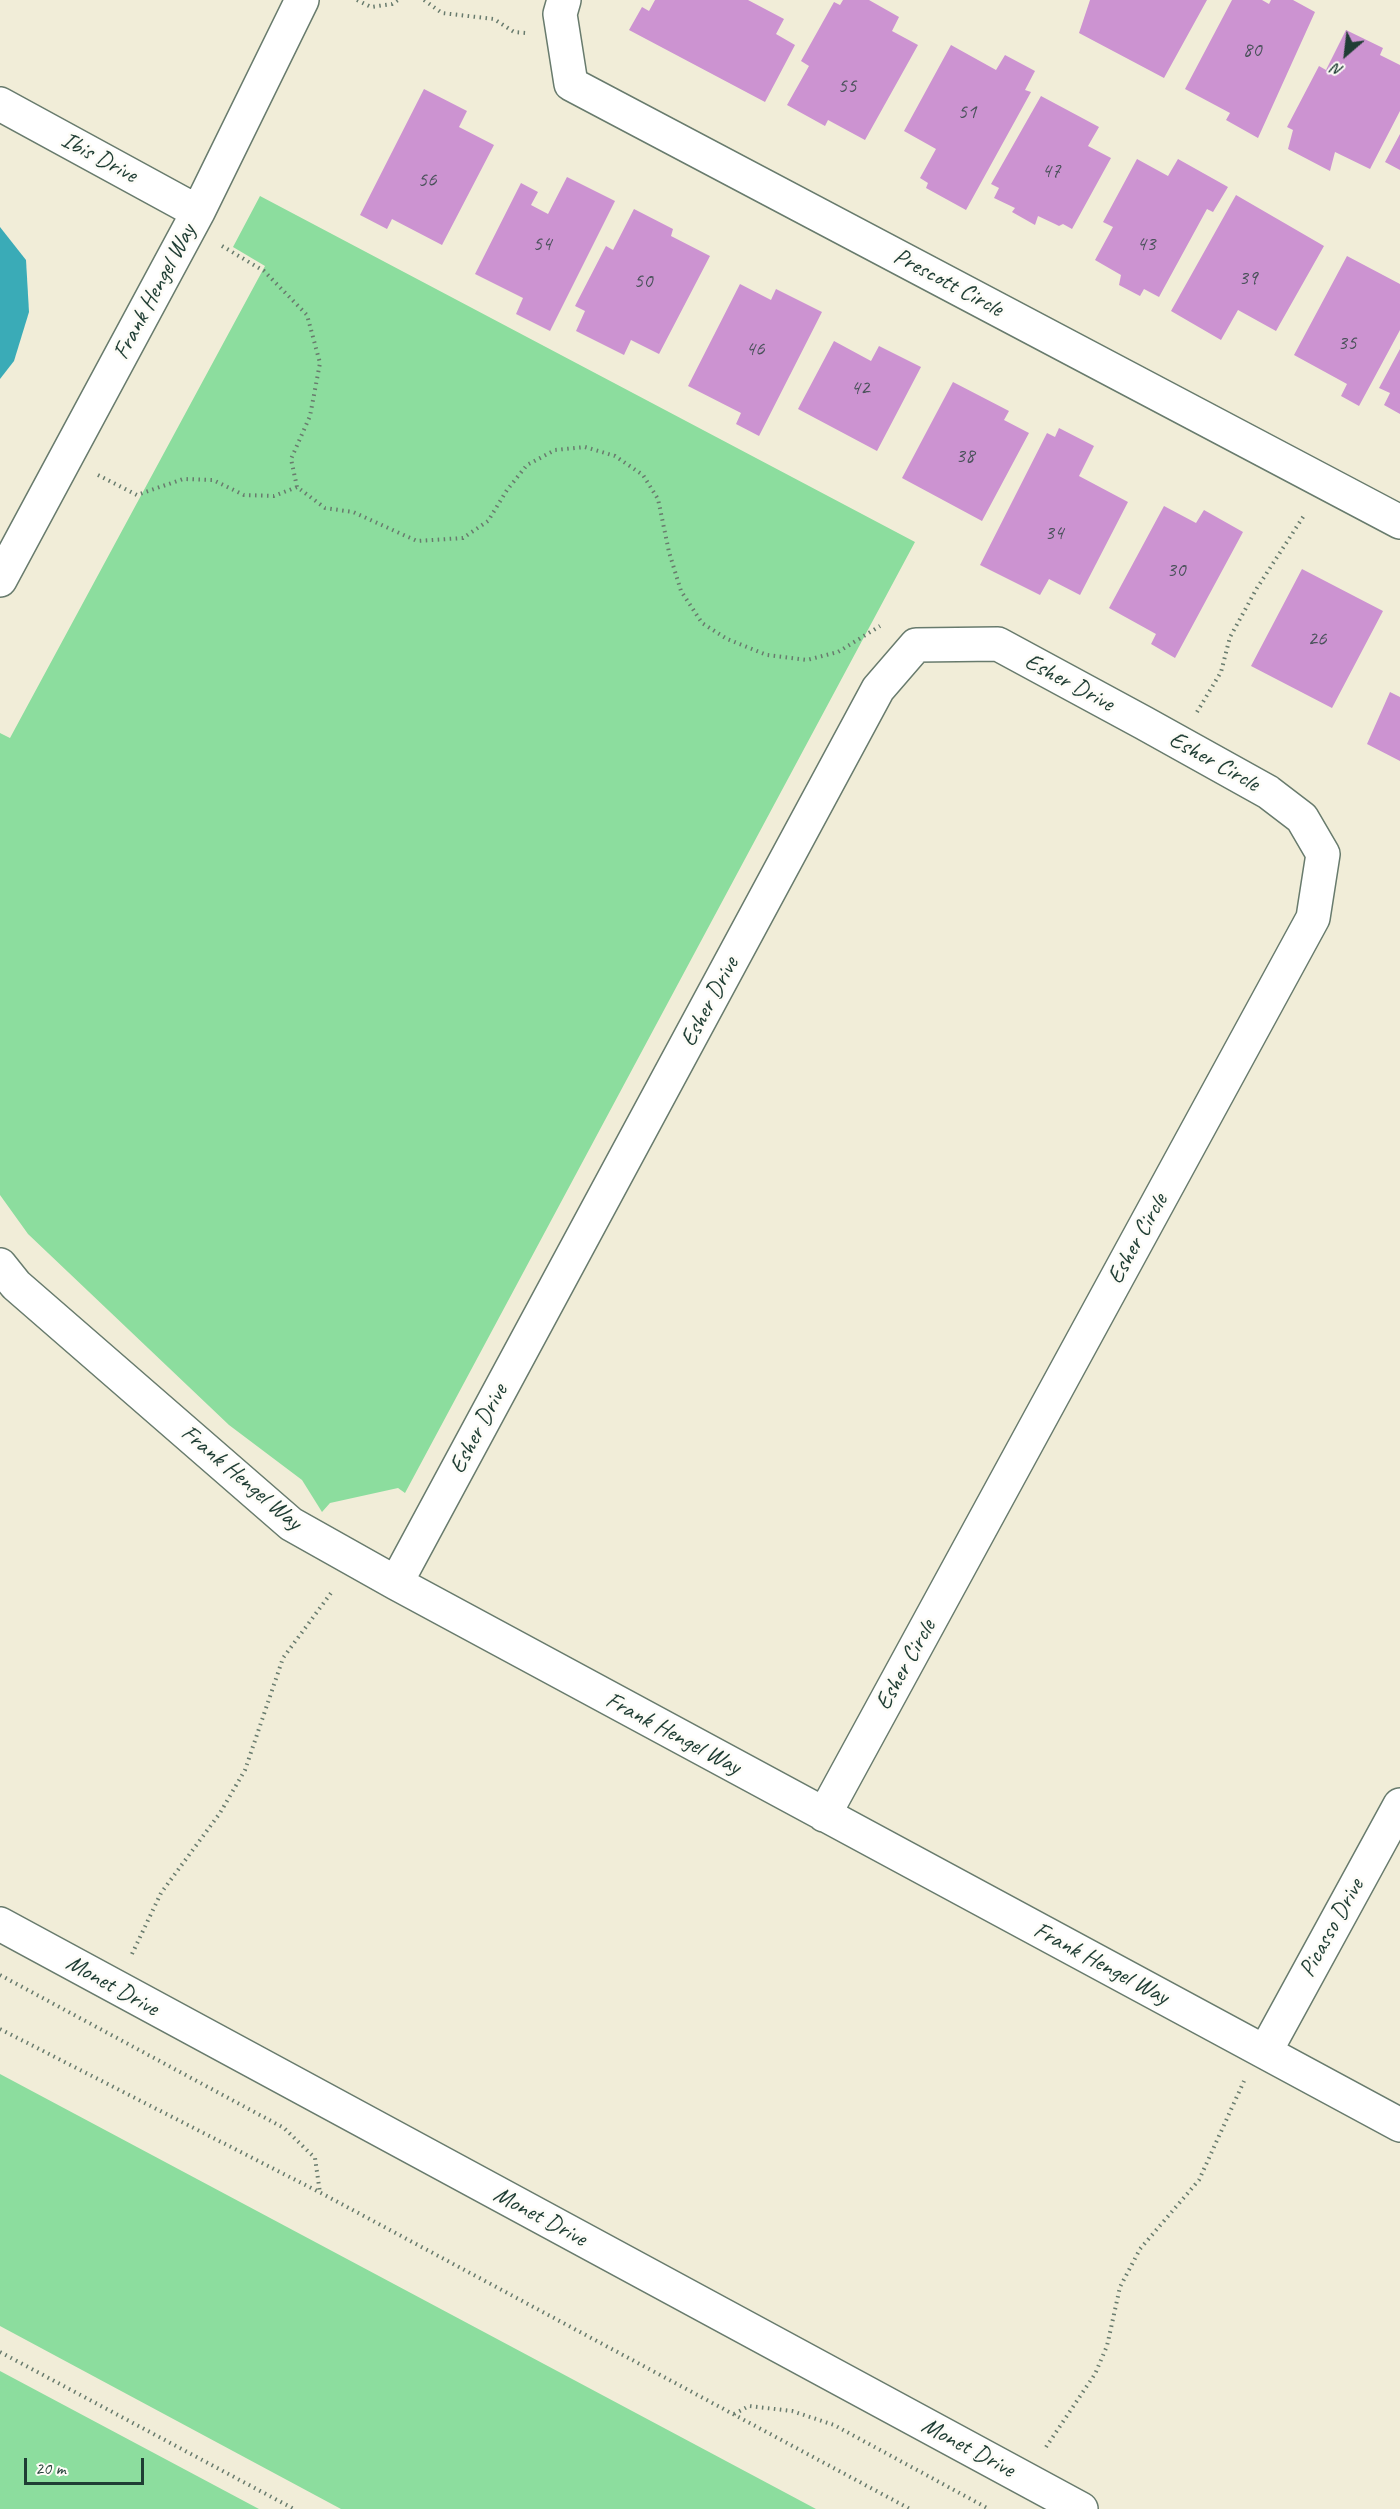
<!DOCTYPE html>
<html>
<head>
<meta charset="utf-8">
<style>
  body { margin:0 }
  #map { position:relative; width:1400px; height:2509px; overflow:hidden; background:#f1edd8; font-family:Caveat,sans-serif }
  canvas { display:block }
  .north { position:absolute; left:1316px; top:24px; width:60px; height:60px; -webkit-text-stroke:4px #fdfcf7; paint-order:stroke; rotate:208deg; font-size:16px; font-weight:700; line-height:24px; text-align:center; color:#1f3d34 }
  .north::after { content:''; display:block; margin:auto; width:21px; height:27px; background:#1f3d34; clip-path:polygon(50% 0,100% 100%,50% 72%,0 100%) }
  .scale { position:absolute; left:24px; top:2458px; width:120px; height:27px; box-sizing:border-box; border:3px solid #1f3d34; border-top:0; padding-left:8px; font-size:18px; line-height:21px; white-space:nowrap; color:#1f3d34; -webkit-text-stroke:4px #fdfcf7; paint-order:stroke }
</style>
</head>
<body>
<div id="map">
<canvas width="1400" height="2509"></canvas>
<div class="north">N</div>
<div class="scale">20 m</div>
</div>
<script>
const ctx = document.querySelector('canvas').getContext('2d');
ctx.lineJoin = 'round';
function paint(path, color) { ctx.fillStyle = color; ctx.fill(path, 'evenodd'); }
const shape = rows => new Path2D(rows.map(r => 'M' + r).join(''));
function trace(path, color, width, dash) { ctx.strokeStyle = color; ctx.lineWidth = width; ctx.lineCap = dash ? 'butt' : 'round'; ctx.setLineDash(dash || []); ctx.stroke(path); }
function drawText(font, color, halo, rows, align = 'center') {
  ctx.font = font + ' Caveat,sans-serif'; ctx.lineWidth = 5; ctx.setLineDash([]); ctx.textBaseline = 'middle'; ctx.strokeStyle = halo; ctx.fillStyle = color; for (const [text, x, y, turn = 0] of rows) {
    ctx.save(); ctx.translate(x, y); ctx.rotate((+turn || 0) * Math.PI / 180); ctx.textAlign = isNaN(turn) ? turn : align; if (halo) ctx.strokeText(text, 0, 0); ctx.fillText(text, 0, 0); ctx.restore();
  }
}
const green = shape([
  [260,196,915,542,405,1493,398,1488,330,1503,322,1512,302,1480,229,1425,28,1234,0,1195,0,733,10,738,265,266,233,247],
  [0,2074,816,2509,341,2509,0,2326],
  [0,2371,259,2509,0,2509]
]);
const water = shape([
  [0,227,26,260,29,312,14,361,0,379]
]);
const building = shape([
  [655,0,748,0,784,19,776,34,795,45,765,102,629,30,642,7,649,11],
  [843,0,869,0,899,17,892,31,918,45,865,140,828,120,825,126,787,105,809,66,801,61,834,2,840,5],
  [1090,0,1207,0,1164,78,1079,33],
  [1232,0,1262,0,1269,4,1271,0,1293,0,1315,12,1258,138,1226,120,1230,113,1185,89],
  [1346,30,1383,48,1380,55,1400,65,1400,111,1370,169,1335,152,1330,171,1288,149,1293,130,1287,127,1319,66,1326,70],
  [951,45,996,70,1005,55,1035,71,1025,90,1031,92,966,210,926,188,928,183,920,178,936,149,904,131],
  [424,89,467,111,459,127,494,145,442,245,392,219,387,229,360,215],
  [1041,96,1099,127,1088,146,1111,158,1072,229,1063,224,1059,226,1055,224,1038,216,1035,225,1012,212,1015,208,994,198,999,188,991,184],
  [1400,134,1400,170,1385,162],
  [1137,159,1168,176,1178,159,1228,187,1213,212,1207,209,1159,297,1144,289,1140,296,1119,285,1121,275,1095,260,1113,227,1103,222],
  [567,177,615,201,550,331,516,314,523,298,475,274,521,183,538,192,531,205,548,214],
  [1236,195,1324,246,1276,331,1238,310,1221,340,1171,311],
  [634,209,673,229,671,236,710,256,659,354,631,340,624,355,576,331,585,311,575,306,606,246,613,250],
  [1347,256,1400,284,1400,330,1359,406,1341,396,1347,384,1294,355],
  [740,284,771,300,776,289,822,312,759,436,736,424,741,413,688,386],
  [834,341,871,361,879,346,921,367,877,451,798,409],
  [1400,349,1400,414,1384,405,1390,393,1379,388],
  [953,382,1009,411,1004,420,1029,433,982,521,902,478],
  [1059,428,1094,446,1079,476,1128,502,1080,595,1049,579,1040,595,980,565,1047,433,1055,437],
  [1164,506,1196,523,1204,510,1243,532,1175,658,1151,644,1156,634,1109,608],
  [1302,569,1383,611,1332,708,1251,666],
  [1390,692,1400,697,1400,761,1367,744]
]);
const path = shape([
  [357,0,371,7,392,4,398,0],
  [424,0,442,13,494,19,514,32,526,33],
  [222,246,264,271,307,315,320,363,310,416,291,459,297,487,325,508,353,512,417,541,463,538,488,521,507,490,527,465,555,450,585,447,615,456,643,475,658,499,669,552,681,591,702,623,727,639,767,655,807,660,838,652,880,626],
  [98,475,137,495,183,479,213,480,244,495,274,496,297,487],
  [1197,712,1221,672,1230,637,1257,588,1305,514],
  [132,1954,161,1893,220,1813,245,1770,283,1658,331,1593,334,1592],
  [0,1975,284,2128,315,2158,320,2193],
  [0,2029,321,2193,910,2509],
  [0,2352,294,2509],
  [734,2414,749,2406,792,2411,834,2425,989,2509],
  [1046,2447,1095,2374,1107,2346,1120,2287,1140,2249,1199,2180,1244,2081]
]);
const minor = shape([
  [564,0,560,14,571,84,1400,522],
  [0,104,198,212],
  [0,580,198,212,302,0],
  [0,1265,16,1285,291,1524,396,1583,1400,2125],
  [396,1583,878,689,916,645,998,644,1144,723,1268,792,1302,818,1323,854,1313,918,824,1815],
  [0,1924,1081,2509],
  [1265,2052,1400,1805]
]);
const numberNames = [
  ["80",1252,50],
  ["55",847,86],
  ["51",967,112],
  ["47",1051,171],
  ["56",427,180],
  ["54",542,244],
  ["43",1146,244],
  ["39",1248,278],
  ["50",643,281],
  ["35",1347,343],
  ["46",755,349],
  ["42",860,388],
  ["38",965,456],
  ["34",1054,533],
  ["30",1176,570],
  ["26",1317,639]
];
const streetNames = [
  ["Ibis Drive",99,158,28],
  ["Prescott Circle",948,283,28],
  ["Frank Hengel Way",155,292,-62],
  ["Esher Drive",1069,683,28],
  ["Esher Circle",1214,762,29],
  ["Esher Drive",710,1002,-62],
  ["Esher Circle",1138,1239,-61],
  ["Esher Drive",479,1429,-62],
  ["Frank Hengel Way",241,1478,40],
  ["Esher Circle",906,1665,-61],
  ["Frank Hengel Way",673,1734,28],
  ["Picasso Drive",1332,1928,-61],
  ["Frank Hengel Way",1101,1964,28],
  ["Monet Drive",112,1986,29],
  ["Monet Drive",540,2217,28],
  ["Monet Drive",968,2448,28]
];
paint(green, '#8cdd9e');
paint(water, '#3aabb7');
paint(building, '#cc93d1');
trace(minor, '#687b6d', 36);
trace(path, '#687b6d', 4, [1.5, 4.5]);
trace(minor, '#fff', 33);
drawText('21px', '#4a525b', null, numberNames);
drawText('24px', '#1f3d34', '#fdfcf7', streetNames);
</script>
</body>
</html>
